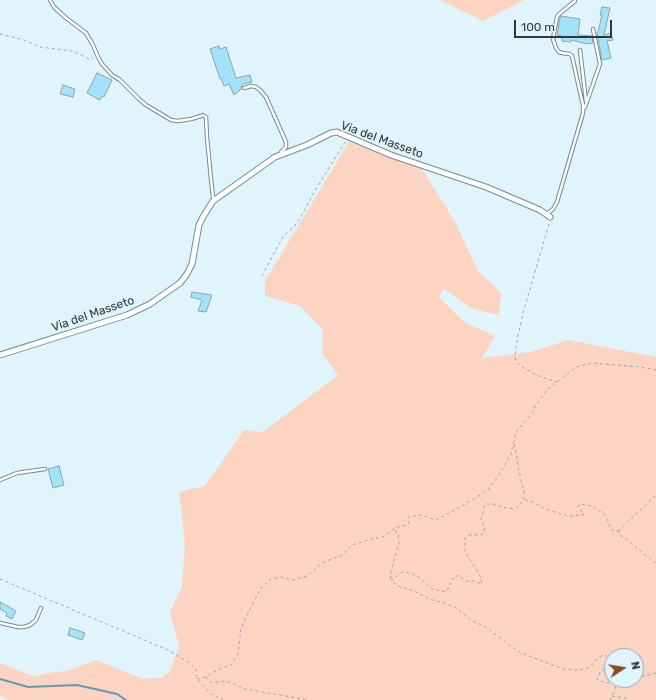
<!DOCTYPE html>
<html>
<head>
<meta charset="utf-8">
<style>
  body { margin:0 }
  #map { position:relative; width:656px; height:700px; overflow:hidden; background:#e0f4fc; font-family:Rubik,sans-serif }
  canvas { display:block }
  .north { position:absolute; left:604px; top:648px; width:40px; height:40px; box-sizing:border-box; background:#e0f4fc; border:1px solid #9aa9af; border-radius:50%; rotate:78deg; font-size:11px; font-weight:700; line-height:16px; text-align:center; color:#30383b }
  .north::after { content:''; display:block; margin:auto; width:14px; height:18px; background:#8f4822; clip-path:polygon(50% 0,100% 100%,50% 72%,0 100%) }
  .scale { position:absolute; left:514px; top:20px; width:98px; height:18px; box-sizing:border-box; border:2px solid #30383b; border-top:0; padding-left:5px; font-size:12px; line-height:14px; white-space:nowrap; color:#30383b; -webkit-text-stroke:3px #e0f4fc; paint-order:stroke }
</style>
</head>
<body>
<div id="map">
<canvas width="656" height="700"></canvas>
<div class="north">N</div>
<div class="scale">100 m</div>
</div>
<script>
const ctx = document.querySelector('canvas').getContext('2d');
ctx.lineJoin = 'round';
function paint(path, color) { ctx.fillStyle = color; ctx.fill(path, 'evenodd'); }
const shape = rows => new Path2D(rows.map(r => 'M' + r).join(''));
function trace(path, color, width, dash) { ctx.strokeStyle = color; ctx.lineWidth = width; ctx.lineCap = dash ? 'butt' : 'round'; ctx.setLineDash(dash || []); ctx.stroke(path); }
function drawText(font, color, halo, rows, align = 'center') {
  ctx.font = font + ' Rubik,sans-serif'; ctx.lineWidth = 3; ctx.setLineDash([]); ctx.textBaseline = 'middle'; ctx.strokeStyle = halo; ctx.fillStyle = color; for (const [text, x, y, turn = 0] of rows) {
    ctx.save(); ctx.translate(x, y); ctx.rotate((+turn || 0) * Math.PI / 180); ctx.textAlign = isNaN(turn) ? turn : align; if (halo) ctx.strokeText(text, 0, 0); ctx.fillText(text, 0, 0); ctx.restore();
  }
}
const green = shape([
  [440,0,524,0,483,21],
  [349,142,422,169,455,222,478,271,501,293,499,315,473,309,444,289,438,296,464,322,495,336,482,358,531,352,568,340,656,357,656,700,8,700,0,696,0,663,35,677,47,673,67,671,96,660,143,679,161,678,170,671,179,647,170,611,182,587,185,544,179,492,205,486,244,430,263,432,338,375,322,353,323,330,300,306,265,296,265,281],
  [612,656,636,656,636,680,612,680]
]);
const stream = shape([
  [0,679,28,687,77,685,117,694,126,700]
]);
const building = shape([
  [602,7,610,8,604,35,611,33,613,40,607,41,611,58,602,60,597,33,598,32,602,15,600,15,602,7],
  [561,16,580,19,578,35,592,36,593,43,587,44,571,40,571,42,562,41,562,36,557,35,560,18,561,16],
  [219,46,220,49,226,47,236,78,250,75,252,82,242,84,241,89,234,95,229,84,224,86,221,78,220,79,210,49,219,46],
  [97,73,112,80,104,97,102,96,100,100,87,93,97,73],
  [63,85,75,89,73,97,60,94,63,85],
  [192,292,212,295,206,312,198,311,202,300,191,297,192,292],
  [59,466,64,485,53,488,48,469,59,466],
  [0,602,16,611,12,619,6,616,7,613,0,609,0,602],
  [70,628,85,633,82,640,68,635,70,628]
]);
const path = shape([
  [0,34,24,40,40,47,72,51,81,55,89,59,93,58],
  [549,224,523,313,518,336,515,355,516,361,522,367,536,375,557,382],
  [262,276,284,235,293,228,303,213,313,194,345,142],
  [514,444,517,457,518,467,524,492,524,500,515,509,501,507,493,504,485,504,481,519,485,528,483,534,480,535,469,535,465,538,465,552,481,577,482,584,474,581,466,581,458,575,456,578,452,579,450,582,450,586,446,592,432,589,420,578,411,573,402,572,391,581,398,586,414,591,429,599,441,602,455,607,471,620,487,628,519,652,563,669,578,670,588,668,593,664,597,659,601,656,606,655,609,659,610,664,600,672,597,680,603,682,616,684,615,689,610,700],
  [525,500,533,502,545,509,568,516,583,515,584,512,580,510,578,506,580,504,592,506,604,514,609,523,610,527,612,530,618,531,621,536,629,541,645,555,656,563],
  [618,531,656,495],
  [0,579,168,650,191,664,196,669,197,679,211,694,223,700],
  [391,579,390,575,399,543,398,536,395,529],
  [610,664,612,674],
  [206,677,212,683,225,681,234,684,245,689,309,700],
  [636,678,656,673],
  [197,679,205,677,219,669,231,665,238,654,241,629,246,617,261,588,271,579,281,577,294,580,307,576,322,563,342,555,352,545,371,539,383,537,395,528,406,525,409,523,408,517,422,515,436,520,462,506,488,490,499,475,508,459,511,455,516,432,534,411,535,406,547,390,576,367,592,363,640,367,656,370],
  [615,680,616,684,630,680],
  [612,696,626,698,629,700]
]);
const service = shape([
  [50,0,54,7,66,18,86,33,93,45,98,57,102,64,112,75,120,80,139,99,146,105,171,120,178,121,191,119,201,116,203,115,206,117,207,137,211,179,213,197,215,199],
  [580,50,586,101],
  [244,88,251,86,256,87,260,90,266,97,286,142,286,147,281,152,281,155],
  [584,108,585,107,600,64,593,29],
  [547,214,553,209,557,202,583,113,583,105,572,56,570,54,562,53,559,52,556,48,553,39,557,17,559,14,575,1],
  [0,480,17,473,45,469],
  [0,623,18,627,24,627,30,625,36,620,41,608]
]);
const minor = shape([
  [0,355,127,315,150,304,180,283,187,274,192,264,199,225,203,217,213,201,275,157,307,145,331,133,337,132,391,155,486,187,540,210,550,217]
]);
const streetNames = [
  ["Via del Masseto",382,140,20],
  ["Via del Masseto",93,314,-19]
];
paint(green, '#fcd4c1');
trace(stream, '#5e9cb3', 2);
paint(building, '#a2e2fa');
trace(building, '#91a3aa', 1);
trace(service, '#788a91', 4.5);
trace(minor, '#788a91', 7);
trace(path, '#9aa9af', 1, [3, 3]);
trace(service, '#fff', 2.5);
trace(minor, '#fff', 5);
drawText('12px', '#30383b', '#e0f4fc', streetNames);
</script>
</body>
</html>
